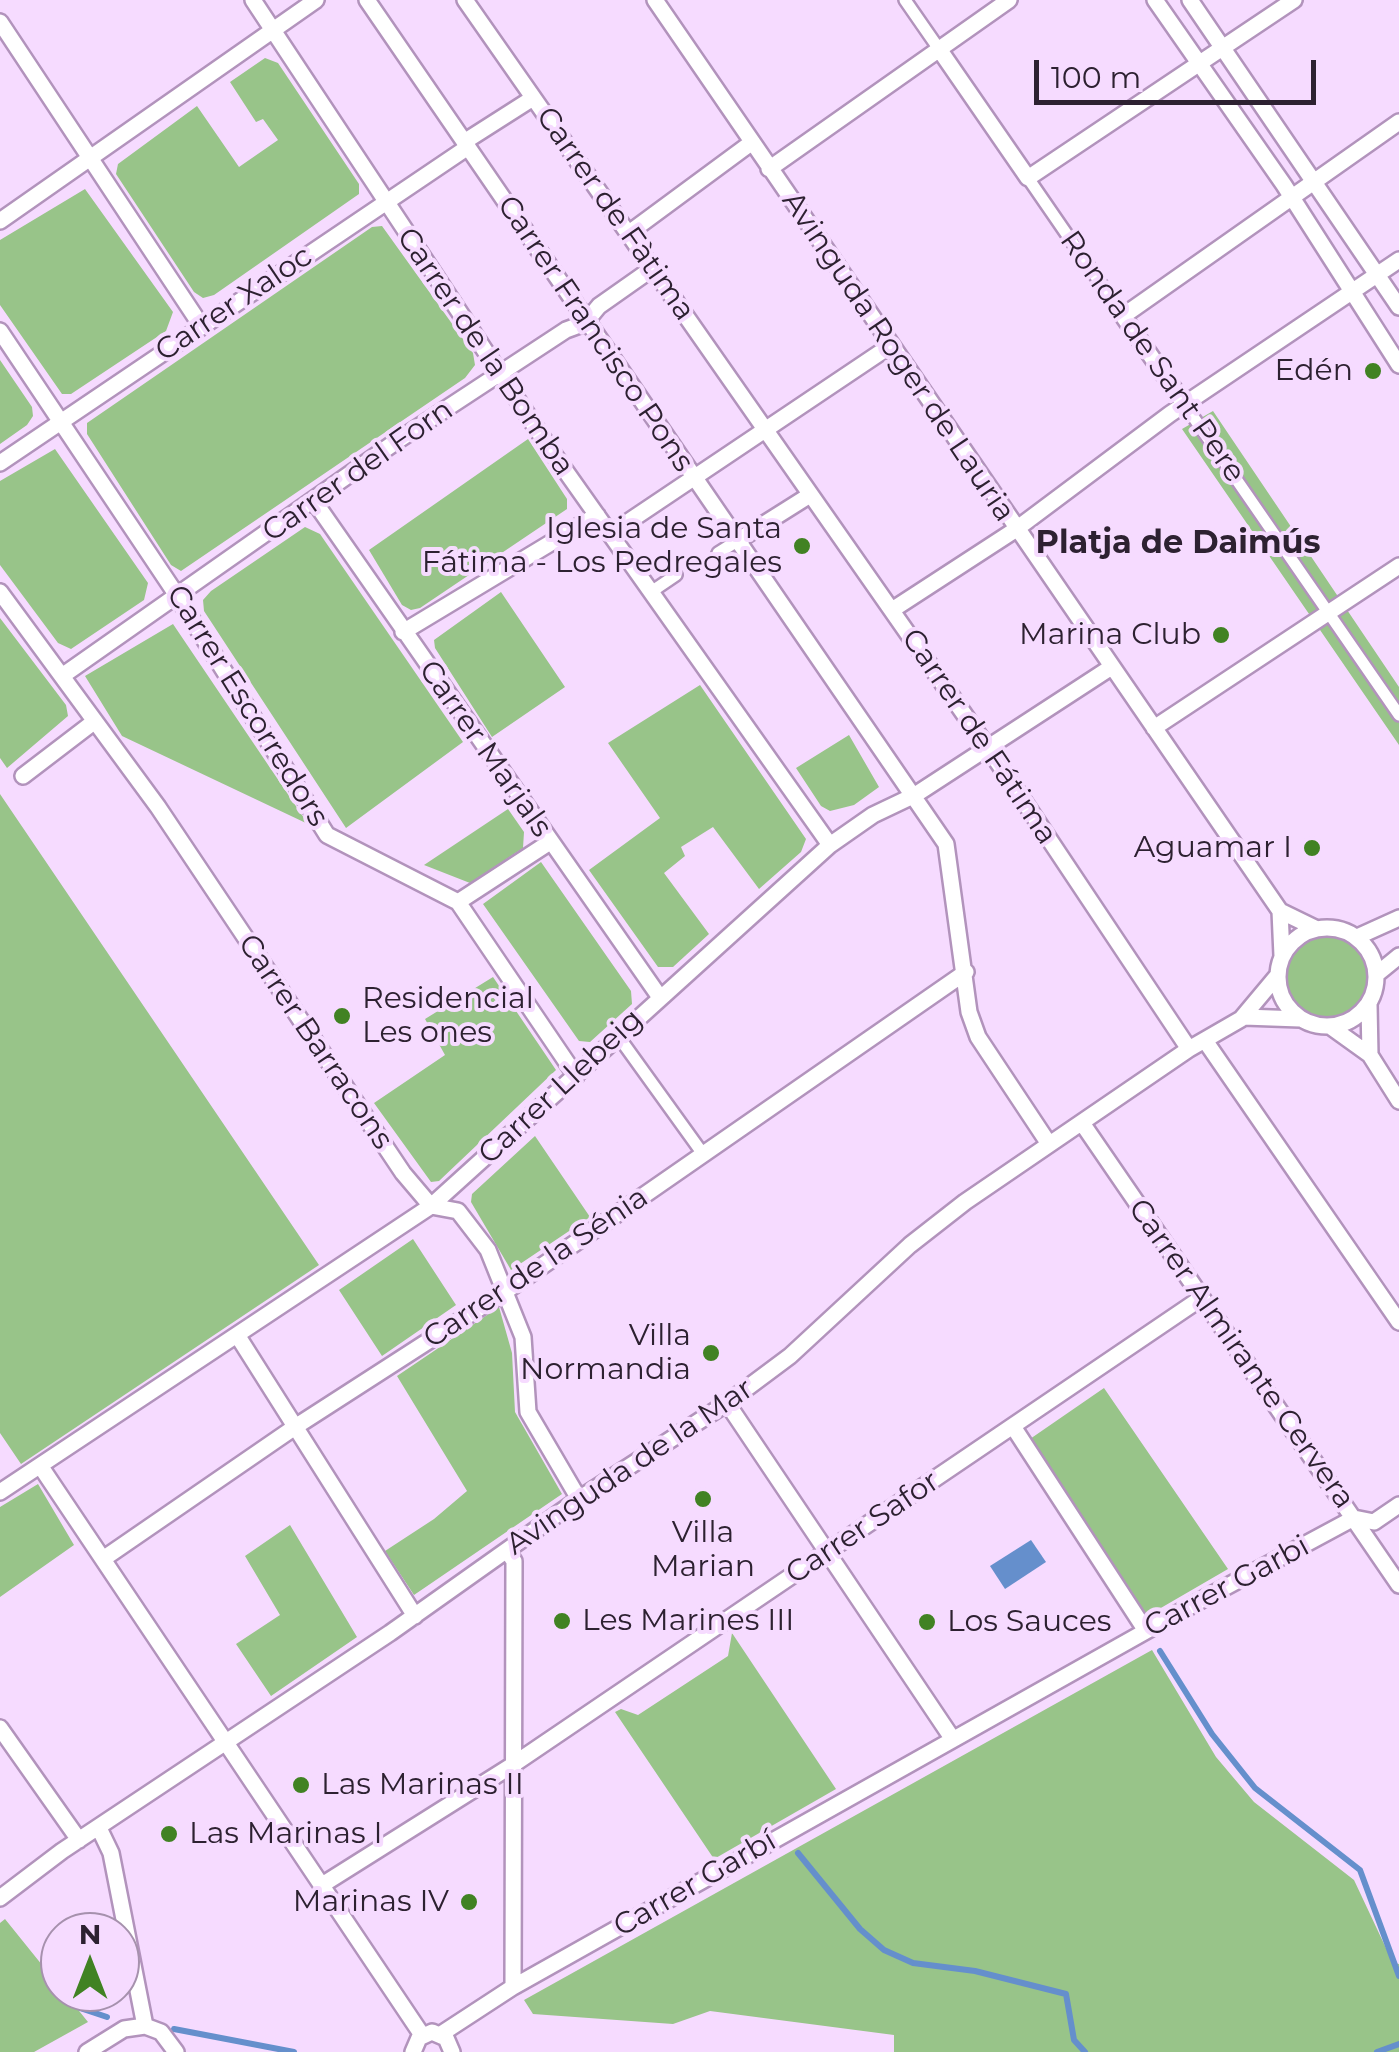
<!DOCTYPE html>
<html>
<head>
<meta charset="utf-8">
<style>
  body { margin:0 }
  #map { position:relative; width:1399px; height:2052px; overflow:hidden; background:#f6dbff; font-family:Montserrat,sans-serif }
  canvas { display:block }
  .north { position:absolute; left:40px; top:1912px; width:100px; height:100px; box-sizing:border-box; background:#f6dbff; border:2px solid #a691ad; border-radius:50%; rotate:0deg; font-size:28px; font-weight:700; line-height:40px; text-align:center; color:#2d2131 }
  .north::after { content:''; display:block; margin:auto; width:35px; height:45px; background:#418223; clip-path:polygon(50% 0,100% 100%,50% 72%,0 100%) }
  .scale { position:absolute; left:1034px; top:60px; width:282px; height:45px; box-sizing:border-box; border:5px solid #2d2131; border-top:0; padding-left:12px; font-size:30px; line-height:35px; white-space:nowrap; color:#2d2131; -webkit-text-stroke:8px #f6dbff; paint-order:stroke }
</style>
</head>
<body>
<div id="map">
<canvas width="1399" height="2052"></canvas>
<div class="north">N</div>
<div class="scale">100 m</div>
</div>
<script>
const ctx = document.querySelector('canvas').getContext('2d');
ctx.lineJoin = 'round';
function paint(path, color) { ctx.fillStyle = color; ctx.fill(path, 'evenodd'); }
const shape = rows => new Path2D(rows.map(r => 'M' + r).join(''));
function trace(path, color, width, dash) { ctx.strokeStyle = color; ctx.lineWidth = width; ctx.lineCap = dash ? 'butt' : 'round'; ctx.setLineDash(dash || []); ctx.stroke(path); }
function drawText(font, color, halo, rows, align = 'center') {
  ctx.font = font + ' Montserrat,sans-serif'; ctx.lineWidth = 8; ctx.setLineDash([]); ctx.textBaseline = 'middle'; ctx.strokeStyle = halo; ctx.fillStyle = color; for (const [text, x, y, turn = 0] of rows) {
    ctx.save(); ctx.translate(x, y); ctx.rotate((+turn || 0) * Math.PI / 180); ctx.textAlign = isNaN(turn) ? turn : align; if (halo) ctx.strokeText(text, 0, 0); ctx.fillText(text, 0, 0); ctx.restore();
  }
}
const green = shape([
  [265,58,278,63,359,184,359,194,214,295,203,298,194,292,116,174,118,164,197,106,239,167,278,140,263,119,256,122,230,82],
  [85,189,173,312,166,331,71,394,62,394,0,305,0,240],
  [382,226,473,353,475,365,465,378,181,571,171,565,87,434,87,423,372,227],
  [0,360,32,407,33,416,27,425,0,444],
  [1213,411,1399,687,1399,745,1182,429],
  [528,439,567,499,567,509,420,608,411,610,402,605,369,550],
  [55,449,148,583,144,600,71,649,58,643,0,565,0,481],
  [305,527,320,534,463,742,346,828,204,611,203,600,211,591],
  [501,592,565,687,492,737,435,648,434,640],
  [0,618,66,705,68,716,7,768,0,758],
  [173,624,308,824,122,736,85,676],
  [700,685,806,839,801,852,759,889,713,827,681,847,685,856,664,873,709,934,673,967,658,967,589,870,660,818,608,743],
  [849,735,879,787,854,805,830,811,821,806,796,768],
  [0,794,319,1265,21,1464,0,1433],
  [508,809,524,832,523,848,470,883,424,865],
  [541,862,631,991,632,1004,590,1042,579,1041,483,904],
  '1278 977a49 49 0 1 1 98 0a49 49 0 1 1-98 0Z',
  [493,977,556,1070,439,1181,431,1182,374,1103,445,1055,425,1019],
  [535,1136,590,1217,511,1270,471,1202,472,1194],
  [413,1239,456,1305,382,1356,339,1290],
  [499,1307,512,1353,515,1412,562,1494,414,1595,385,1551,434,1519,467,1491,397,1376],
  [1104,1388,1228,1569,1147,1616,1030,1439],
  [38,1484,74,1545,0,1597,0,1507],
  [290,1525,357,1637,271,1696,236,1644,280,1615,245,1556],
  [732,1633,836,1789,714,1859,615,1712,621,1709,638,1715,728,1656],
  [1152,1650,1216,1757,1254,1802,1354,1880,1393,1963,1399,1964,1399,2052,894,2052,894,2035,710,2011,673,2024,533,2014,524,2000],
  [5,1919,88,2022,34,2052,0,2052,0,1923]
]);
const water = shape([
  [1031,1540,1046,1562,1005,1589,990,1566]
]);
const stream = shape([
  [1160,1651,1212,1734,1255,1788,1360,1870,1399,1976],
  [798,1853,860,1929,884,1950,913,1963,975,1971,1066,1994,1074,2040,1085,2052],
  [80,2008,107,2017],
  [174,2029,294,2052],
  [1377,2052,1399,2044]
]);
const pedestrian = shape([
  [905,0,939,49],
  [1028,178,1123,316],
  [1185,405,1399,715],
  [718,553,737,541],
  [651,592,676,575],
  [618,1036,703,1154]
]);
const minor = shape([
  [253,0,550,449,830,845],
  [367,0,946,844,969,1012,978,1037,1049,1144],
  [465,0,999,764,1189,1049],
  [655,0,1280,911,1317,929],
  [1155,0,1284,185,1399,365],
  [1190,0,1399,307],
  [0,22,202,327],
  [939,49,1028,178,1294,0],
  [464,142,533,98],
  [769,169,1009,0],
  [0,221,316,0],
  [629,233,751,143],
  [0,331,174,591,327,835,458,902,576,1076],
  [1185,405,1123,316,1399,122],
  [0,463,468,147],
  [314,501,659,996],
  [610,534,890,346],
  [737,541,810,495],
  [0,592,158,807,403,1173,431,1206,458,1211,488,1250,523,1337,528,1412,579,1499],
  [892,610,1015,530,1170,414,1399,260],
  [403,632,597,515],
  [62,676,394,443,566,330,585,323,599,306,653,268],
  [1154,728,1399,566],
  [23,776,95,721],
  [458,902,550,842],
  [1280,911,1282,956],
  '1278 977a49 49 0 1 1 98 0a49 49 0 1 1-98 0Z',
  [1357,937,1399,918],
  [1377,974,1399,956],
  [1369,1004,1370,1055],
  [1244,1017,1300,1019],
  [1331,1027,1370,1055,1399,1101],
  [1206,1042,1399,1322],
  [1082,1123,1399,1585],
  [239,1338,415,1616],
  [727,1403,952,1738],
  [1014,1428,1146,1631],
  [41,1467,422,2035],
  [0,1492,431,1206,830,845,873,815,915,795,1110,668],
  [507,1551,514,1561,513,1987],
  [103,1559,295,1427,506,1291,966,972],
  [0,1728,79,1840],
  [99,1828,111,1853,145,2026],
  [322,1885,511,1766,1200,1299],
  [0,1898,62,1851,390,1633,579,1499,727,1403,790,1356,910,1245,965,1202,1189,1049,1241,1019,1277,976],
  [441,2034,513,1987,1196,1603,1354,1518,1374,1522,1399,1505],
  [87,2052,124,2029,145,2026,161,2032,176,2052],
  [413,2052,419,2038,432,2032,446,2038,452,2052]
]);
const markers = [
  [1373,371,10,"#418223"],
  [802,546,10,"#418223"],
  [1221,635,10,"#418223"],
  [1312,848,10,"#418223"],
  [342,1016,10,"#418223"],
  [711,1353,10,"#418223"],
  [703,1499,10,"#418223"],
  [562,1621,10,"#418223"],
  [927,1622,10,"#418223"],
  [301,1785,10,"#418223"],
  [169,1834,10,"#418223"],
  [469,1902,10,"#418223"]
];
const streetNames = [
  ["Carrer de Fàtima",615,214,55],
  ["Carrer Xaloc",234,304,-34],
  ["Carrer Francisco Pons",595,334,56],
  ["Carrer de la Bomba",485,352,56],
  ["Avinguda Roger de Lauria",898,357,56],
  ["Ronda de Sant Pere",1152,357,55],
  ["Carrer del Forn",358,471,-35],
  ["Carrer Escorredors",247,706,58],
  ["Carrer de Fátima",979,737,56],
  ["Carrer Marjals",485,749,55],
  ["Carrer Barracons",315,1042,56],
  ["Carrer Llebeig",561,1087,-43],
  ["Carrer de la Sénia",536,1268,-34],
  ["Carrer Almirante Cervera",1241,1354,55],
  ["Avinguda de la Mar",630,1467,-34],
  ["Carrer Safor",863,1528,-34],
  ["Carrer Garbi",1227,1587,-28],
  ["Carrer Garbí",695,1884,-30]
];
const poiNames = [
  ["Edén",1353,371],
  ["Iglesia de Santa",782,529],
  ["Fátima - Los Pedregales",782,563],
  ["Marina Club",1201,635],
  ["Aguamar I",1292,848],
  ["Residencial",362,999,"left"],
  ["Les ones",362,1033,"left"],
  ["Villa",691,1336],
  ["Normandia",691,1370],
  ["Villa",703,1533,"center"],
  ["Marian",703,1567,"center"],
  ["Les Marines III",582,1621,"left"],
  ["Los Sauces",947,1622,"left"],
  ["Las Marinas II",321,1785,"left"],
  ["Las Marinas I",189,1834,"left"],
  ["Marinas IV",449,1902]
];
const neighbourhoodNames = [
  ["Platja de Daimús",1178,544]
];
paint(green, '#98c489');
paint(water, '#658fcc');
trace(stream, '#658fcc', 6);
trace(pedestrian, '#b293bc', 16);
trace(minor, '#b293bc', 20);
trace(pedestrian, '#fff', 11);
trace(minor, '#fff', 15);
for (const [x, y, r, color] of markers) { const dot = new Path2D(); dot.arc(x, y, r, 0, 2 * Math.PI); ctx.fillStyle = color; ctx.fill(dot); trace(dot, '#f6dbff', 4); }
drawText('30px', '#2d2131', '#f6dbff', streetNames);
drawText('30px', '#2d2131', '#f6dbff', poiNames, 'right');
drawText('bold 32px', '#2d2131', '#f6dbff', neighbourhoodNames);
</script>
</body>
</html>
